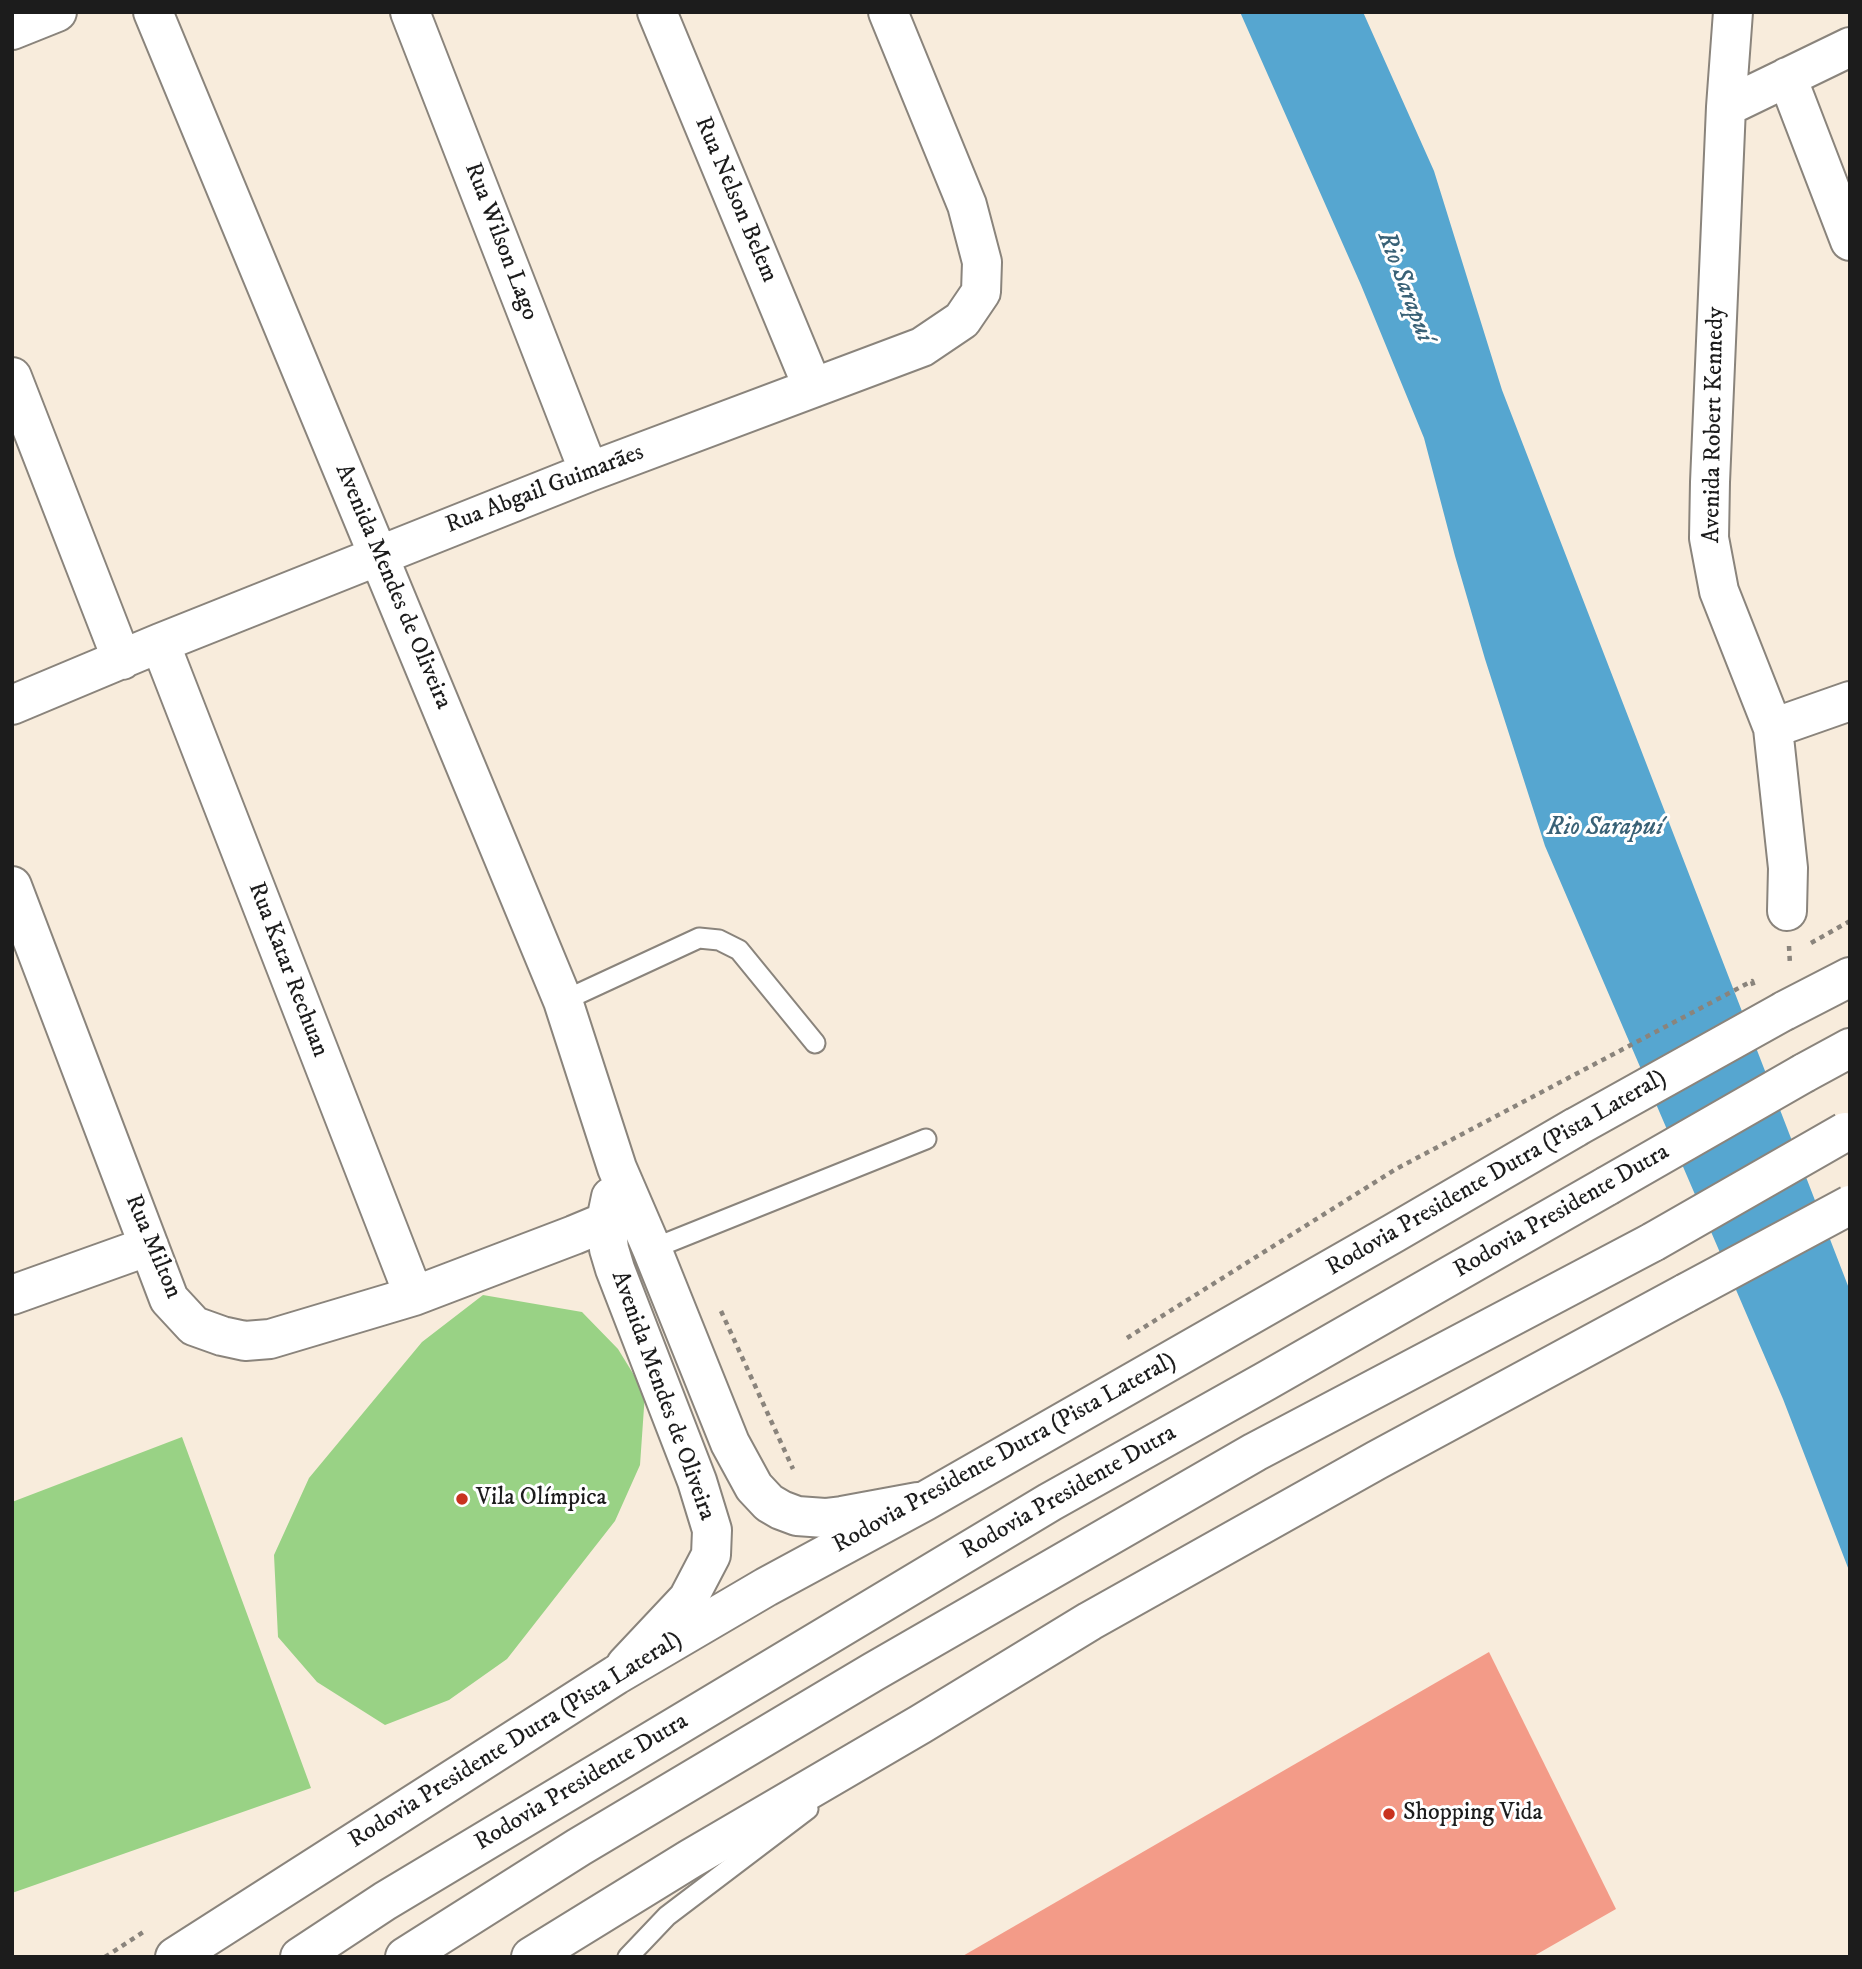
<!DOCTYPE html>
<html>
<head>
<meta charset="utf-8">
<style>
  body { margin:0 }
  #map { position:relative; width:1862px; height:1969px; overflow:hidden; background:#f8ecdc; font-family:"IM FELL DW Pica",serif }
  canvas { display:block }
  .frame { position:absolute; inset:0; border:14px solid #1c1c1c; pointer-events:none }
</style>
</head>
<body>
<div id="map">
<canvas width="1862" height="1969"></canvas>
<div class="frame"></div>
</div>
<script>
const ctx = document.querySelector('canvas').getContext('2d');
ctx.lineJoin = 'round';
function paint(path, color) { ctx.fillStyle = color; ctx.fill(path, 'evenodd'); }
const shape = rows => new Path2D(rows.map(r => 'M' + r).join(''));
function trace(path, color, width, dash) { ctx.strokeStyle = color; ctx.lineWidth = width; ctx.lineCap = dash ? 'butt' : 'round'; ctx.setLineDash(dash || []); ctx.stroke(path); }
function drawText(font, color, halo, rows, align = 'center') {
  ctx.font = font + ' "IM FELL DW Pica",serif'; ctx.lineWidth = 6; ctx.setLineDash([]); ctx.textBaseline = 'middle'; ctx.strokeStyle = halo; ctx.fillStyle = color; for (const [text, x, y, turn = 0] of rows) {
    ctx.save(); ctx.translate(x, y); ctx.rotate((+turn || 0) * Math.PI / 180); ctx.textAlign = isNaN(turn) ? turn : align; if (halo) ctx.strokeText(text, 0, 0); ctx.fillText(text, 0, 0); ctx.restore();
  }
}
const green = shape([
  [483,1295,582,1312,618,1349,645,1393,640,1465,615,1521,507,1659,449,1700,385,1725,317,1682,278,1637,274,1555,309,1478,422,1342],
  [182,1437,311,1788,12,1893,12,1502]
]);
const water = shape([
  [1240,12,1363,12,1434,171,1502,390,1850,1291,1850,1573,1783,1399,1545,846,1485,659,1455,556,1424,438,1361,285]
]);
const building = shape([
  [1489,1652,1616,1909,1532,1957,961,1957]
]);
const path = shape([
  [1811,943,1850,921],
  [1789,946,1790,965],
  [721,1311,793,1469],
  [1127,1338,1396,1169,1752,981,1754,987],
  [105,1957,145,1931]
]);
const lane = shape([
  [563,1001,699,938,719,940,739,950,815,1043],
  [652,1249,926,1139],
  [628,1957,667,1916,808,1809]
]);
const street = shape([
  [153,12,563,1001,617,1168,652,1249,730,1443,754,1487,769,1503,781,1510,797,1516,825,1518,842,1516,918,1502],
  [410,12,589,472],
  [657,12,813,388],
  [1733,12,1726,107,1710,482,1709,538,1719,591,1773,728,1788,868,1787,911],
  [12,30,57,12],
  [1787,77,1850,241],
  [1726,107,1850,47],
  [12,377,122,660],
  [160,643,414,1296],
  [12,705,160,643,589,472,922,347,962,320,981,292,982,262,967,205,888,12],
  [1773,728,1850,701],
  [12,886,169,1299,194,1326,222,1336,245,1341,270,1339,414,1296,574,1235,634,1210],
  [611,1197,606,1221,609,1249,615,1269,697,1481,712,1530,711,1555,688,1599,626,1665],
  [12,1295,149,1246]
]);
const highway = shape([
  [1784,1011,1850,977],
  [1804,1073,1850,1048],
  [175,1957,616,1675,766,1587,925,1501,1394,1233,1576,1127],
  [300,1957,385,1901,1050,1502,1266,1381,1607,1186],
  [405,1957,579,1847,873,1672,1255,1452,1653,1242],
  [531,1957,690,1859,921,1724,1090,1621,1377,1460,1686,1293]
]);
const highwayBridge = shape([
  [1576,1127,1784,1011],
  [1607,1186,1804,1073],
  [1653,1242,1845,1132],
  [1686,1293,1850,1205]
]);
const markers = [
  [462,1499,7,"#c8321e"],
  [1389,1814,7,"#c8321e"]
];
const streetNames = [
  ["Rua Nelson Belem",735,200,67],
  ["Rua Wilson Lago",500,242,69],
  ["Avenida Robert Kennedy",1715,425,-89],
  ["Rua Abgail Guimarães",545,490,-21],
  ["Avenida Mendes de Oliveira",392,587,67],
  ["Rua Katar Rechuan",287,970,69],
  ["Rodovia Presidente Dutra (Pista Lateral)",1497,1174,-30],
  ["Rodovia Presidente Dutra",1562,1212,-30],
  ["Rua Milton",152,1247,67],
  ["Avenida Mendes de Oliveira",662,1396,70],
  ["Rodovia Presidente Dutra (Pista Lateral)",1005,1454,-29],
  ["Rodovia Presidente Dutra",1069,1493,-30],
  ["Rodovia Presidente Dutra (Pista Lateral)",516,1741,-32],
  ["Rodovia Presidente Dutra",582,1783,-31]
];
const poiNames = [
  ["Vila Olímpica",476,1499],
  ["Shopping Vida",1403,1814]
];
const waterNames = [
  ["Rio Sarapuí",1404,287,69],
  ["Rio Sarapuí",1605,829]
];
paint(green, '#99d285');
paint(water, '#56a6d0');
paint(building, '#f39b88');
trace(lane, '#8a847c', 23);
trace(street, '#8a847c', 42);
trace(highway, '#8a847c', 42);
trace(path, '#8a847c', 4.5, [5, 5]);
trace(lane, '#fff', 19);
trace(street, '#fff', 38);
trace(highway, '#fff', 38);
trace(highwayBridge, '#8a847c', 42, []);
trace(highwayBridge, '#fff', 38);
for (const [x, y, r, color] of markers) { const dot = new Path2D(); dot.arc(x, y, r, 0, 2 * Math.PI); ctx.fillStyle = color; ctx.fill(dot); trace(dot, '#fff', 2.5); }
drawText('24px', '#1c1c1c', '#fff', streetNames);
drawText('24px', '#1c1c1c', '#fff', poiNames, 'left');
drawText('italic 26px', '#396176', '#fff', waterNames);
</script>
</body>
</html>
